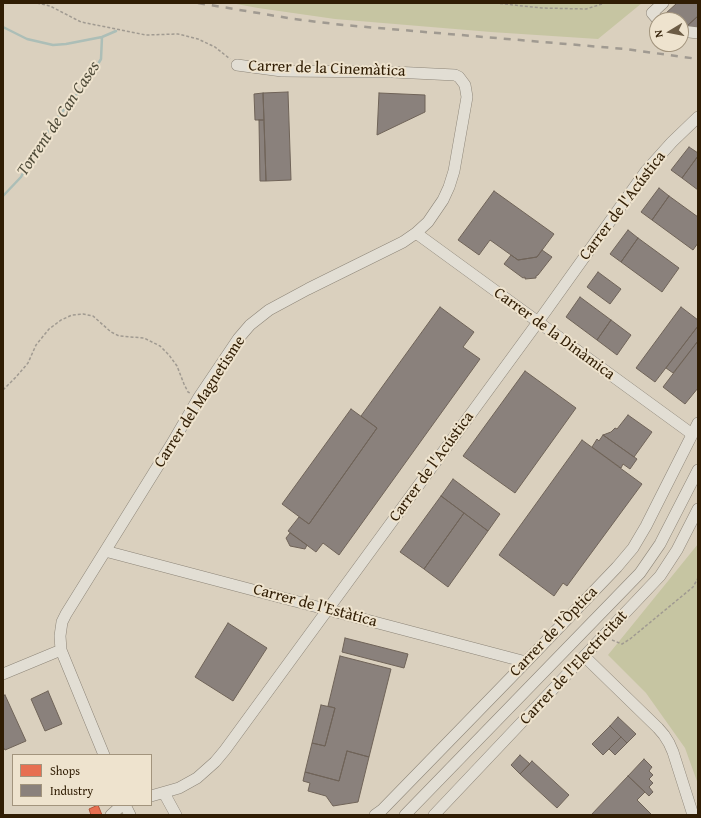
<!DOCTYPE html>
<html>
<head>
<meta charset="utf-8">
<style>
  body { margin:0 }
  #map { position:relative; width:701px; height:818px; overflow:hidden; background:#dad0be; font-family:"Gentium Book Plus",serif }
  canvas { display:block }
  .frame { position:absolute; inset:0; border:4px solid #301d04; pointer-events:none }
  .legend { position:absolute; left:12px; top:754px; width:140px; height:52px; box-sizing:border-box; background:#eee3ce; border:1px solid #a2947d; margin:0; padding:5px 7px; list-style:none; font-size:12px; color:#301d04 }
  .legend li { display:flex; align-items:center; gap:8px; height:20px }
  .legend b { width:20px; border:1px solid #a2947d }
  .north { position:absolute; left:649px; top:12px; width:40px; height:40px; box-sizing:border-box; background:#eee3ce; border:1px solid #a2947d; border-radius:50%; rotate:260deg; font-size:11px; font-weight:700; line-height:16px; text-align:center; color:#301d04 }
  .north::after { content:''; display:block; margin:auto; width:14px; height:18px; background:#6c5c45; clip-path:polygon(50% 0,100% 100%,50% 72%,0 100%) }
</style>
</head>
<body>
<div id="map">
<canvas width="701" height="818"></canvas>
<div class="frame"></div>
<ul class="legend">
<li><b style="height:11px;background:#e76f51"></b>Shops</li>
<li><b style="height:11px;background:#8a817c"></b>Industry</li>
</ul>
<div class="north">N</div>
</div>
<script>
const ctx = document.querySelector('canvas').getContext('2d');
ctx.lineJoin = 'round';
function paint(path, color) { ctx.fillStyle = color; ctx.fill(path, 'evenodd'); }
const shape = rows => new Path2D(rows.map(r => 'M' + r).join(''));
function trace(path, color, width, dash) { ctx.strokeStyle = color; ctx.lineWidth = width; ctx.lineCap = dash ? 'butt' : 'round'; ctx.setLineDash(dash || []); ctx.stroke(path); }
function drawText(font, color, halo, rows, align = 'center') {
  ctx.font = font + ' "Gentium Book Plus",serif'; ctx.lineWidth = 4; ctx.setLineDash([]); ctx.textBaseline = 'middle'; ctx.strokeStyle = halo; ctx.fillStyle = color; for (const [text, x, y, turn = 0] of rows) {
    ctx.save(); ctx.translate(x, y); ctx.rotate((+turn || 0) * Math.PI / 180); ctx.textAlign = isNaN(turn) ? turn : align; if (halo) ctx.strokeText(text, 0, 0); ctx.fillText(text, 0, 0); ctx.restore();
  }
}
const green = shape([
  [231,3,642,3,598,39,491,32,335,19,258,8],
  [698,544,698,784,685,748,646,693,608,655]
]);
const shops = shape([
  [98,805,102,815,91,815,89,809,98,805]
]);
const industry = shape([
  [677,3,698,3,698,16,687,26,681,26,681,20,670,20,665,14,677,3],
  [698,16,698,28,687,26,698,16],
  [288,92,291,180,266,181,263,93,288,92],
  [263,93,264,120,255,120,254,94,263,93],
  [379,93,425,95,425,112,377,135,379,93],
  [259,120,264,120,266,181,260,181,259,120],
  [689,147,698,153,698,156,682,178,671,170,689,147],
  [698,156,698,190,682,178,698,156],
  [659,188,669,196,652,220,641,212,659,188],
  [494,191,554,234,537,257,518,260,490,240,479,255,458,240,494,191],
  [669,196,698,217,698,243,693,250,652,220,669,196],
  [628,230,638,238,621,262,610,254,628,230],
  [638,238,679,268,662,292,621,262,638,238],
  [542,250,552,257,538,275,536,276,536,278,525,279,525,277,523,278,504,264,511,255,518,260,537,257,542,250],
  [598,272,621,289,610,304,587,287,598,272],
  [580,297,611,320,597,340,566,317,580,297],
  [440,307,474,332,463,347,480,359,339,555,323,543,316,552,288,531,299,517,309,524,377,428,361,416,440,307],
  [681,307,698,320,698,326,655,382,636,368,681,307],
  [611,320,631,335,617,355,597,340,611,320],
  [698,326,698,341,673,373,666,368,698,326],
  [698,341,698,388,685,404,663,387,698,341],
  [525,371,576,408,515,493,463,456,525,371],
  [351,409,377,428,309,524,282,504,351,409],
  [628,415,652,432,634,457,603,435,611,432,615,428,617,429,628,415],
  [603,435,637,459,630,469,623,464,621,468,592,447,597,439,599,441,603,435],
  [582,440,642,484,567,586,563,583,554,596,499,555,582,440],
  [453,479,500,514,488,531,441,496,453,479],
  [441,496,464,513,424,569,400,552,441,496],
  [464,513,488,531,448,587,424,569,464,513],
  [290,533,307,545,305,549,290,546,286,538,290,533],
  [228,623,267,648,233,701,195,677,228,623],
  [345,638,408,654,404,668,342,652,345,638],
  [340,656,391,669,369,757,347,751,339,781,305,772,312,743,325,746,335,708,328,706,340,656],
  [48,691,62,724,45,731,31,699,48,691],
  [5,695,26,741,5,750,3,747,3,696,5,695],
  [321,705,335,708,325,746,312,743,321,705],
  [618,717,636,734,627,743,610,726,618,717],
  [610,726,621,737,603,755,592,744,610,726],
  [621,737,627,743,615,755,609,749,621,737],
  [347,751,369,757,358,802,333,806,326,796,308,791,310,783,303,781,305,772,339,781,347,751],
  [520,755,530,764,520,774,511,765,520,755],
  [644,759,652,767,649,771,653,775,649,779,653,783,649,787,653,792,649,796,628,776,644,759],
  [532,761,569,795,557,808,520,774,532,761],
  [628,776,645,792,637,800,652,815,591,815,628,776]
]);
const stream = shape([
  [3,27,27,39,53,45,66,44,102,37,116,31],
  [3,196,21,177,35,151,57,118,88,81,101,59,102,37]
]);
const path = shape([
  [37,3,50,6,81,22,146,35,178,34,198,39,215,47,230,59],
  [495,3,542,8,586,9,605,3],
  [3,390,16,377,28,363,36,345,49,329,61,320,72,315,83,314,93,316,111,332,119,336,144,338,160,346,169,355,177,366,184,384,188,392,190,393],
  [612,640,622,644,630,639,693,587,698,578]
]);
const minor = shape([
  [658,20,652,13,663,3],
  [681,31,698,33],
  [416,233,692,434],
  [105,551,526,662],
  [585,657,658,728,664,735,669,743,673,752,693,815],
  [3,674,61,650],
  [104,755,61,650,60,636,62,622,66,614,171,445,199,397,238,339,250,325,269,310,308,289,403,242,416,233,428,222,443,200,449,187,454,171,467,97,465,85,459,77,455,75,393,72,282,71,237,65],
  [164,793,176,815],
  [151,796,179,788,197,778,215,762,225,750,538,322,646,171,672,142,698,117],
  [125,805,130,815],
  [111,815,122,805],
  [375,815,382,810,526,662,617,567,633,548,646,526,698,423],
  [405,815,640,573,660,544,698,470],
  [434,815,660,576,677,550,698,509]
]);
const rail = shape([
  [198,3,294,19,343,25,625,49,698,59]
]);
const streetNames = [
  ["Carrer de la Cinemàtica",327,69,2],
  ["Carrer de l'Acústica",623,206,-53],
  ["Carrer de la Dinàmica",554,334,36],
  ["Carrer del Magnetisme",200,402,-57],
  ["Carrer de l'Acústica",432,467,-54],
  ["Carrer de l'Estàtica",315,606,15],
  ["Carrer de l'Òptica",554,632,-46],
  ["Carrer de l'Electricitat",574,668,-47]
];
const waterNames = [
  ["Torrent de Can Cases",59,119,-56]
];
paint(green, '#c6c5a2');
paint(shops, '#e76f51');
trace(shops, '#b0563a', 1);
paint(industry, '#8a817c');
trace(industry, '#6f6358', 1);
trace(stream, '#acbeb7', 2.5);
trace(minor, '#8d8578', 12);
trace(path, '#a09a91', 1.5, [3, 2]);
trace(minor, '#e2ded4', 11);
trace(rail, '#a09a91', 2.5, [7, 7]);
drawText('16px', '#301d04', '#eee3ce', streetNames);
drawText('italic 17px', '#4f4b39', '#eee3ce', waterNames);
</script>
</body>
</html>
